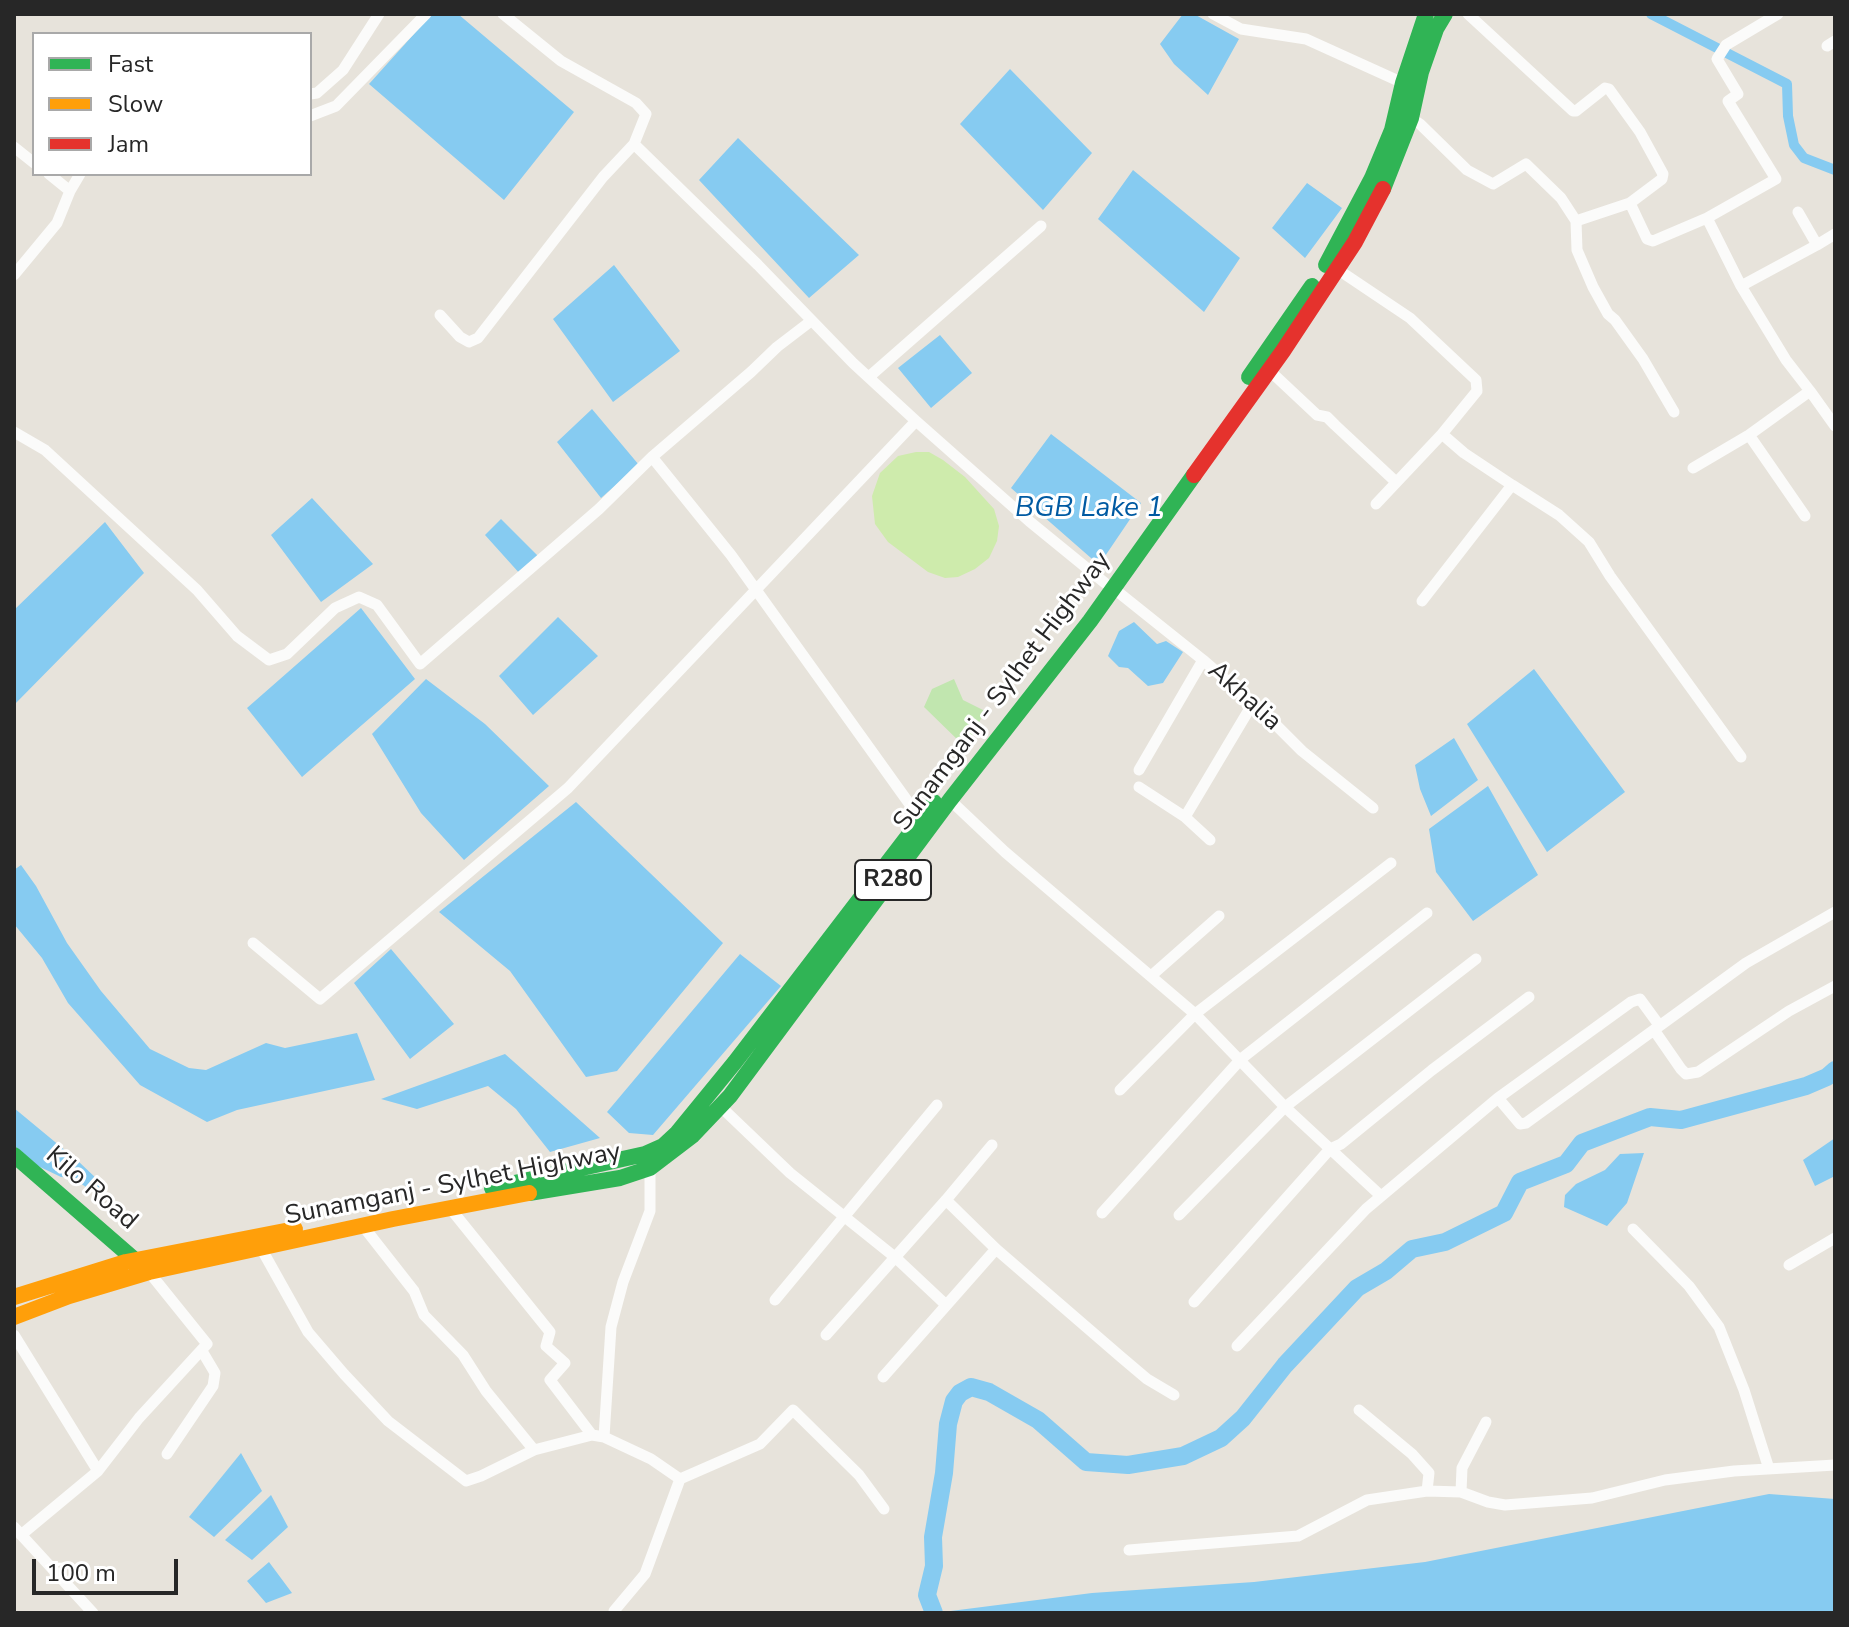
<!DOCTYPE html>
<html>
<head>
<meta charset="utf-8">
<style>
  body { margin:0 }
  #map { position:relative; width:1849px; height:1627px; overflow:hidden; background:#e7e3db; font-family:"Nunito Sans",sans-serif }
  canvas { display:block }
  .frame { position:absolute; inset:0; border:16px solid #272727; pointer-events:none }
  .legend { position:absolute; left:32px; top:32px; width:280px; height:144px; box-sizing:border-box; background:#fff; border:2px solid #a9a9a9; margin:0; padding:10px 14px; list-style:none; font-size:24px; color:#272727 }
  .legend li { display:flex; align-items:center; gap:16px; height:40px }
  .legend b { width:40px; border:2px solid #a9a9a9 }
  .scale { position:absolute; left:32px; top:1559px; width:146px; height:36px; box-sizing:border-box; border:4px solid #272727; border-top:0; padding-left:10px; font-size:24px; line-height:28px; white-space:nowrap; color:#272727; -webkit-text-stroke:6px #fff; paint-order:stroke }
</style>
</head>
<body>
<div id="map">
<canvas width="1849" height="1627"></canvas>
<div class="frame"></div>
<ul class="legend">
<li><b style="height:10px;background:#30b455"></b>Fast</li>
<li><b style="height:10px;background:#ff9f0a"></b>Slow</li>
<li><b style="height:10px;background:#e5322d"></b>Jam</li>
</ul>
<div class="scale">100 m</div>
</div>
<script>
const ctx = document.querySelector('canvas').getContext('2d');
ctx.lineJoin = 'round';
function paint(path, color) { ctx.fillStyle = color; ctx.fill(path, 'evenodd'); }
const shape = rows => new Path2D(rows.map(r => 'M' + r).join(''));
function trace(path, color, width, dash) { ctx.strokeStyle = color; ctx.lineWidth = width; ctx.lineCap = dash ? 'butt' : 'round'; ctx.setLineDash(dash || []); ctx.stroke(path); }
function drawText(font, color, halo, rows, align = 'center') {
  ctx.font = font + ' "Nunito Sans",sans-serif'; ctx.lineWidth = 6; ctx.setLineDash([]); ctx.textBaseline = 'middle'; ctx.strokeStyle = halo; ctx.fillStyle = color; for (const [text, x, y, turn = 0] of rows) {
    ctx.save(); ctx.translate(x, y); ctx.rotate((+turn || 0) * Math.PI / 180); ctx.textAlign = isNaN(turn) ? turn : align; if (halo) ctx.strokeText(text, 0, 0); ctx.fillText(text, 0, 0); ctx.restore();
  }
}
const green = shape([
  [954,679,963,700,985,711,972,736,963,745,924,707,932,689]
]);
const pitch = shape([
  [916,452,929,452,943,460,965,477,994,509,999,526,997,541,989,558,975,569,958,577,945,578,928,572,888,542,875,524,872,496,880,473,898,456]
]);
const water = shape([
  [432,14,458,14,574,112,504,200,369,84],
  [1183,14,1194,14,1239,39,1208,95,1174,64,1160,44],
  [1010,69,1092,153,1043,210,960,124],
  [738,138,859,255,809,298,699,180],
  [1133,170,1240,258,1204,312,1098,219],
  [1307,183,1342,208,1305,258,1272,228],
  [614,265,680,351,613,402,553,319],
  [940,335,972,373,931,408,898,368],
  [592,409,639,465,601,498,557,442],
  [1051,434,1141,503,1099,565,1011,488],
  [312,498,373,564,321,602,271,535],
  [501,519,539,557,521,575,485,535],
  [105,522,144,573,14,705,14,610],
  [361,608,415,679,302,777,247,708],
  [558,617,598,656,533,715,499,676],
  [1134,622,1157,644,1166,641,1183,652,1163,683,1148,686,1128,668,1119,667,1108,656,1119,631],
  [1534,669,1625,792,1547,852,1467,724],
  [426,679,485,724,549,786,464,860,421,813,372,734],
  [1454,738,1478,780,1431,816,1420,789,1415,765],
  [1488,786,1538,875,1473,921,1436,872,1429,829],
  [576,802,723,943,617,1071,586,1077,510,971,439,912],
  [21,865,36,886,67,943,101,991,150,1049,189,1068,206,1070,266,1043,285,1048,357,1033,375,1080,237,1110,207,1122,140,1085,68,1003,42,958,14,924,14,870],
  [391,949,454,1024,410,1059,354,983],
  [740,954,781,986,653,1135,629,1133,607,1112],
  [505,1054,600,1138,550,1152,516,1109,488,1086,417,1109,381,1099],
  [14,1108,78,1161,98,1180,100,1191,93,1192,73,1178,61,1177,38,1166,14,1145],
  [1835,1138,1835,1176,1815,1186,1803,1160],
  [1644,1153,1627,1203,1607,1226,1564,1207,1565,1195,1576,1184,1605,1170,1620,1154],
  [241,1453,262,1491,214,1537,189,1517],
  [1769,1494,1835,1499,1835,1613,935,1613,1092,1593,1254,1582,1425,1562],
  [271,1495,288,1527,252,1560,225,1540],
  [269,1562,292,1593,266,1603,247,1581]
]);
const canal = shape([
  [1651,14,1787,84,1788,116,1794,145,1804,158,1835,170]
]);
const river = shape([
  [934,1613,927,1595,934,1566,933,1537,944,1473,948,1424,954,1401,960,1393,971,1387,989,1392,1038,1420,1086,1462,1128,1465,1183,1456,1221,1438,1243,1418,1285,1365,1357,1288,1386,1271,1412,1249,1445,1242,1504,1213,1520,1182,1566,1164,1582,1143,1650,1117,1681,1120,1806,1086,1827,1077,1835,1070]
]);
const street = shape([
  [503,14,561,61,636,103,646,114,634,144,758,265,853,363,916,421,1029,521,1105,583],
  [1213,14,1241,29,1306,39,1403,83],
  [1468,14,1573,111,1576,111,1605,88,1609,89,1640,132,1663,174,1662,179,1630,203,1647,239,1653,241,1707,218],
  [1827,46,1835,41],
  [310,94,317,93,343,70,379,14],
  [310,116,336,106,426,14],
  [1411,118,1420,124,1467,170,1493,184,1526,164,1561,198,1576,221,1577,250,1593,287,1608,314,1615,320,1643,359,1674,412],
  [14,147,34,163],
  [49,174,70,191,80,174],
  [1576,221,1630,203],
  [1817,245,1835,234],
  [1337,269,1410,318,1476,380,1477,391,1442,434,1464,453,1512,485,1422,601],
  [14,275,57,223,70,191],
  [1741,286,1817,245,1798,212],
  [440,315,460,337,469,342,478,338,603,177,634,144],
  [1269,370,1317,415,1327,417,1335,425,1396,482],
  [870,376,1041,226],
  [1810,391,1835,426],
  [14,432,45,450,197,590,237,636,269,660,287,654,335,608,359,597,377,605,420,664,599,509,652,457,751,372,777,347,811,321],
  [1749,435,1805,516],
  [652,457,731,555,921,820],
  [1693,468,1749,435,1810,391,1786,360,1741,286,1707,218,1776,179,1728,101,1738,94,1717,59,1726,45,1778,14],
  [1512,485,1559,515,1589,542,1610,576,1741,757],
  [1376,504,1442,434],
  [1113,588,1203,660,1265,714,1302,751,1373,808],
  [1139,770,1203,660],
  [1139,787,1185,817,1210,840],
  [950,800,1005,852,1195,1014,1285,1107,1381,1196],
  [1185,817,1253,703],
  [253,943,320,999,568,788,916,421],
  [1151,976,1219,916],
  [1654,1030,1681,1069,1686,1074,1698,1072,1789,1011,1835,986],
  [1120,1090,1195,1014,1391,863],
  [1498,1098,1520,1124,1526,1123,1746,963,1835,912],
  [720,1106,790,1173,896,1258,945,1304],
  [946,1200,996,1249,1121,1357,1147,1379,1174,1395],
  [450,1208,550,1332,546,1346,565,1363,550,1380,592,1435],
  [1102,1213,1241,1059,1427,913],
  [1179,1215,1285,1107,1476,959],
  [363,1226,414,1291,424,1315,463,1355,486,1391,534,1450],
  [1633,1229,1689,1286,1719,1327,1744,1390,1769,1469],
  [261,1248,308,1332,344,1374,388,1421,466,1481,481,1476,534,1450,592,1435,604,1437,651,1459,680,1479],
  [1789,1265,1835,1238],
  [775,1300,937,1105],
  [1194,1302,1330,1149,1341,1144,1432,1070,1529,997],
  [14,1335,98,1471],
  [826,1335,946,1200,992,1145],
  [1237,1346,1366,1209,1498,1098,1631,1002,1640,999,1659,1025],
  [883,1377,996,1249],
  [1359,1410,1412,1454,1429,1473,1427,1491],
  [604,1437,611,1327,623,1282,650,1211,650,1168],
  [167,1454,213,1386,215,1373,202,1351],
  [1461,1492,1462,1468,1486,1422],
  [14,1527,93,1613],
  [21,1535,98,1471,139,1418,207,1344,149,1272],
  [1129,1550,1298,1536,1367,1500,1427,1491,1461,1492,1488,1502,1505,1505,1592,1498,1665,1480,1734,1471,1835,1465],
  [614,1611,645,1574,680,1479,760,1444,793,1410,859,1475,884,1509]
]);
const fast = shape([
  [1383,189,1411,118,1421,72,1436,29,1445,14],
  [1326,265,1372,178,1392,130,1403,83,1426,14],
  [1249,377,1312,286],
  [14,1155,136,1261],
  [492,1188,645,1154,663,1146,677,1133,735,1062,934,802],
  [529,1193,620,1178,650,1168,692,1136,730,1096,950,800,1090,621,1194,475]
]);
const slow = shape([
  [14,1297,126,1262,295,1229],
  [14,1317,69,1296,149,1272,393,1219,529,1193]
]);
const jam = shape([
  [1194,475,1283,351,1355,242,1383,189]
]);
const shields = [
  [893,880,76]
];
const shieldNames = [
  ["R280",893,880]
];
const streetNames = [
  ["Sunamganj - Sylhet Highway",1003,692,-53],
  ["Akhalia",1244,697,42],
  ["Sunamganj - Sylhet Highway",453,1185,-11],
  ["Kilo Road",91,1189,41]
];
const waterNames = [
  ["BGB Lake 1",1089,509]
];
paint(green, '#c1e6af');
paint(pitch, '#ceebac');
paint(water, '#86cbf1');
trace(canal, '#86cbf1', 10);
trace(river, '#86cbf1', 18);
trace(street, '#fbfbfa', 11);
trace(fast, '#30b455', 16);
trace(slow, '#ff9f0a', 16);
trace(jam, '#e5322d', 16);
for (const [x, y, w] of shields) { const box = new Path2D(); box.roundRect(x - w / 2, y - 20, w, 40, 6); ctx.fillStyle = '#fff'; ctx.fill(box); trace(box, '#272727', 2); }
drawText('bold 24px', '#272727', null, shieldNames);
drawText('26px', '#272727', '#fff', streetNames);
drawText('italic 28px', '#005aa2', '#fff', waterNames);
</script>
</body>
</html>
